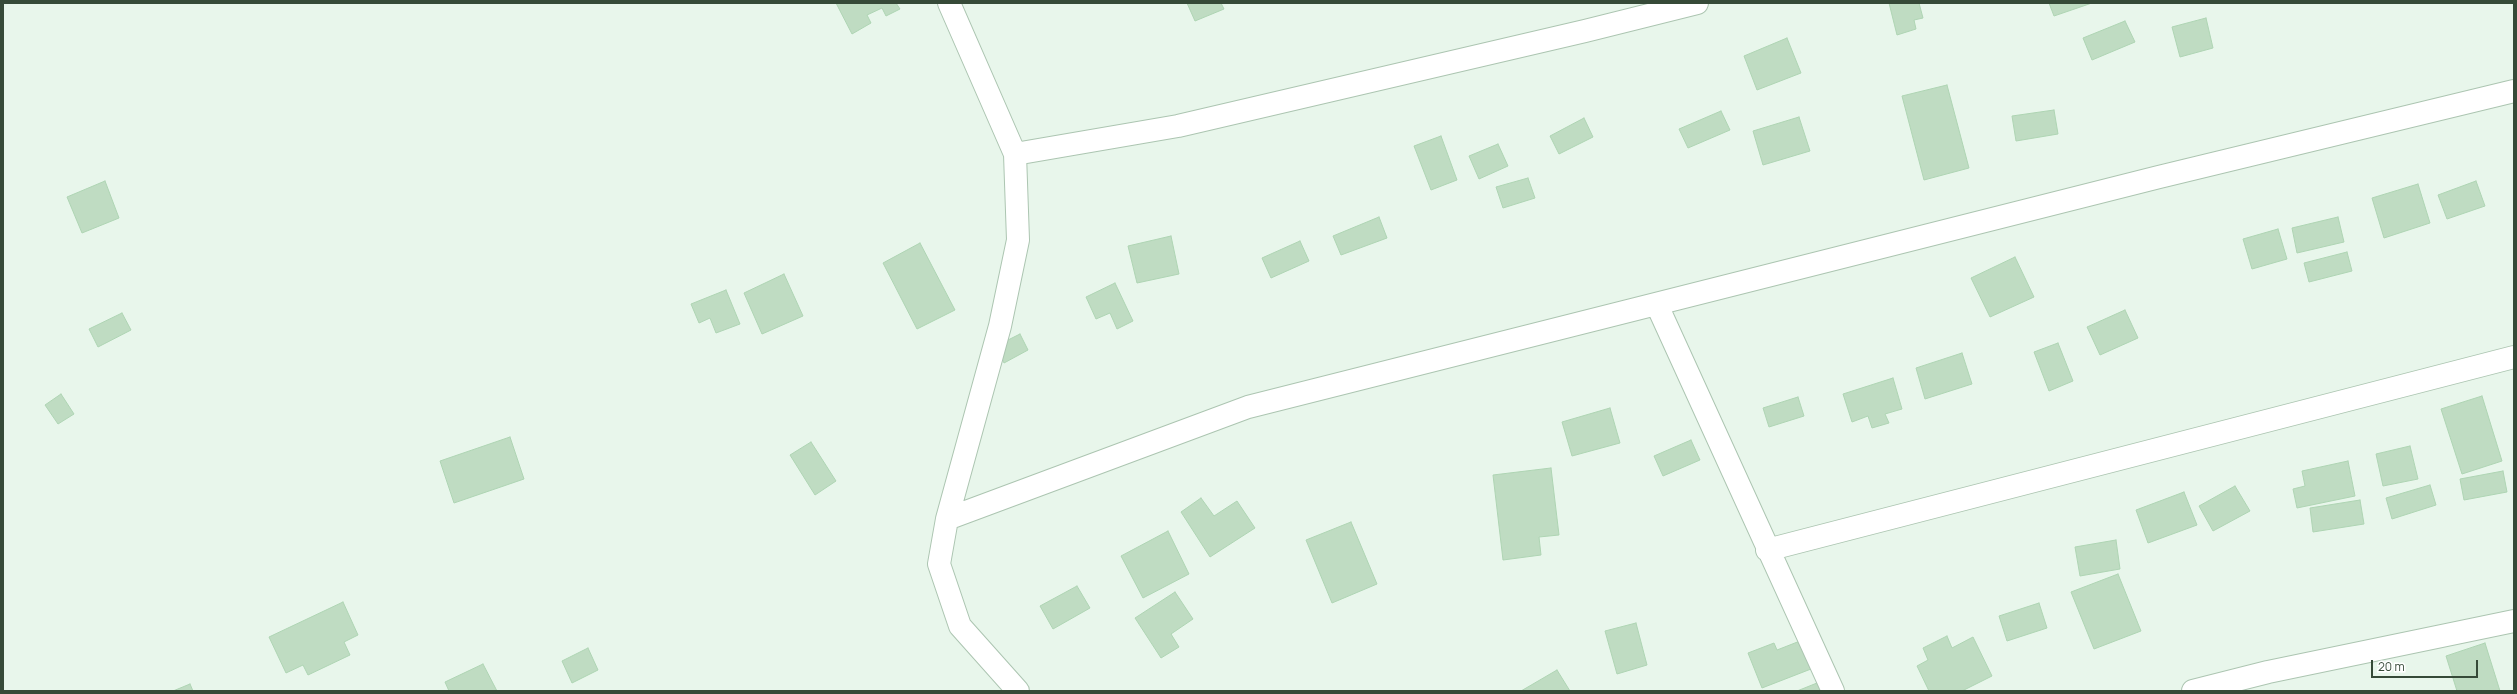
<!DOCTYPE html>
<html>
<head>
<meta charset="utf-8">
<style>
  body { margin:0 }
  #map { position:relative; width:2517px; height:694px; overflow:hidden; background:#e8f6eb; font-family:Manrope,sans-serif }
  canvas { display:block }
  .frame { position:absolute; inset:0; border:4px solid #364a38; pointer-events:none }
  .scale { position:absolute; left:2371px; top:660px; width:107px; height:18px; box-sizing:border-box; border:2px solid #364a38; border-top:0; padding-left:5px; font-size:12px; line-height:14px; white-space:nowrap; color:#364a38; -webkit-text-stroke:3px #fff; paint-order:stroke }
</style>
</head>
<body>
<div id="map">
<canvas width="2517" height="694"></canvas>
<div class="frame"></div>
<div class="scale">20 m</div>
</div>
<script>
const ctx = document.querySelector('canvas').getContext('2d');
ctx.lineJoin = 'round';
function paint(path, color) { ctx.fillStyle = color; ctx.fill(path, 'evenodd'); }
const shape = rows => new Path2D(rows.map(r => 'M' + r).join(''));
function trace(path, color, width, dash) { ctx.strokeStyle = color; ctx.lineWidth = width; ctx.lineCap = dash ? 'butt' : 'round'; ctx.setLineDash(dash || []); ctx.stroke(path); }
const building = shape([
  [836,3,896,3,900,9,886,16,882,8,867,15,871,23,852,34,836,3],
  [1187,3,1221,3,1224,9,1195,21,1187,3],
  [1889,3,1919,3,1923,18,1914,20,1916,29,1897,35,1889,3],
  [2049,3,2092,3,2054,16,2049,3],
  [2206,18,2213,48,2180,57,2172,27,2206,18],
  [2125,21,2135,42,2092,60,2083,38,2125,21],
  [1787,38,1801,73,1757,90,1744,56,1787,38],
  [1947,85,1969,168,1924,180,1902,96,1947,85],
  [2054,110,2058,134,2016,141,2012,116,2054,110],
  [1721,111,1730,130,1688,148,1679,129,1721,111],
  [1799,117,1810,151,1763,165,1753,131,1799,117],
  [1584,118,1593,137,1559,154,1550,136,1584,118],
  [1441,136,1457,180,1431,190,1414,146,1441,136],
  [1498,144,1508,166,1479,179,1469,156,1498,144],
  [1528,178,1535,198,1503,208,1496,187,1528,178],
  [105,181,119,218,82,233,67,197,105,181],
  [2476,181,2485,206,2447,219,2438,195,2476,181],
  [2418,184,2430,223,2384,238,2372,198,2418,184],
  [1379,217,1387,238,1341,255,1333,236,1379,217],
  [2338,217,2344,242,2297,253,2292,228,2338,217],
  [2278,229,2287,259,2252,269,2243,239,2278,229],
  [1171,236,1179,274,1137,283,1128,246,1171,236],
  [1300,241,1309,261,1271,278,1262,258,1300,241],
  [920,243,955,310,917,329,883,263,920,243],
  [2347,252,2352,271,2309,282,2304,263,2347,252],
  [2015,257,2034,297,1990,317,1971,278,2015,257],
  [784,274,803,316,762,334,744,293,784,274],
  [1115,283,1133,321,1117,329,1110,313,1096,319,1086,297,1115,283],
  [726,290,740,324,716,333,710,318,699,323,691,304,726,290],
  [2125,310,2138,338,2100,355,2087,327,2125,310],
  [122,313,131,330,98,347,89,329,122,313],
  [1020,334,1028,350,1004,363,996,346,1020,334],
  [2058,343,2073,381,2049,391,2034,352,2058,343],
  [1962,353,1972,384,1925,399,1916,368,1962,353],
  [1893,378,1902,409,1885,414,1889,423,1872,428,1868,416,1852,422,1843,394,1893,378],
  [61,394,74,414,58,424,45,405,61,394],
  [2482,396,2502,461,2462,474,2441,409,2482,396],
  [1798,397,1804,416,1769,427,1763,408,1798,397],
  [1610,408,1620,443,1572,456,1562,422,1610,408],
  [510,437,524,479,454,503,440,461,510,437],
  [1691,440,1700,460,1663,476,1654,456,1691,440],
  [811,442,836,481,815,495,790,455,811,442],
  [2410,446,2418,479,2383,486,2376,454,2410,446],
  [2348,461,2355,496,2297,508,2293,489,2305,486,2302,471,2348,461],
  [1551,468,1559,535,1539,537,1541,555,1503,560,1493,475,1551,468],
  [2503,471,2507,492,2464,500,2460,479,2503,471],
  [2430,485,2436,505,2392,519,2386,498,2430,485],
  [2235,486,2250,511,2213,531,2199,506,2235,486],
  [2184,492,2197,525,2148,543,2136,510,2184,492],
  [1201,498,1214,516,1237,501,1255,528,1210,557,1181,512,1201,498],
  [2360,500,2364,524,2313,532,2310,508,2360,500],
  [1351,522,1377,584,1332,603,1306,540,1351,522],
  [1168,531,1189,574,1143,598,1121,556,1168,531],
  [2116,540,2120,569,2080,576,2075,547,2116,540],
  [2118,574,2141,631,2094,649,2071,592,2118,574],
  [1077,586,1090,608,1053,629,1040,606,1077,586],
  [1175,592,1193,619,1171,634,1179,647,1161,658,1135,618,1175,592],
  [343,602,358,635,344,642,350,655,308,675,303,665,286,673,269,637,343,602],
  [2039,603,2047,628,2007,641,1999,616,2039,603],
  [1636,623,1647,665,1617,674,1605,631,1636,623],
  [1947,636,1952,648,1973,637,1992,676,1962,691,1929,691,1917,666,1928,660,1923,648,1947,636],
  [1800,641,1811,669,1762,688,1748,653,1774,643,1777,650,1800,641],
  [2485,643,2500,691,2457,691,2446,656,2485,643],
  [588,648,598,670,572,683,562,661,588,648],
  [483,664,497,691,449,691,445,682,483,664],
  [1557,670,1570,691,1521,691,1557,670],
  [1822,681,1826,691,1797,691,1822,681],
  [190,684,193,691,173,691,190,684]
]);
const street = shape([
  [949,3,1015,154,1018,240,1000,326,947,519,939,564,960,626,1018,691],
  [1015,154,1178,126,1585,31,1697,3],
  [1657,305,1833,691],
  [947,519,1248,407,2159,177,2514,91],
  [1767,550,2514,357],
  [2193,691,2268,672,2514,621]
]);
paint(building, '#bfdcc2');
trace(building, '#aed4b3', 1);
trace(street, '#acc5b1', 24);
trace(street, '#fff', 22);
</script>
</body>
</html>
